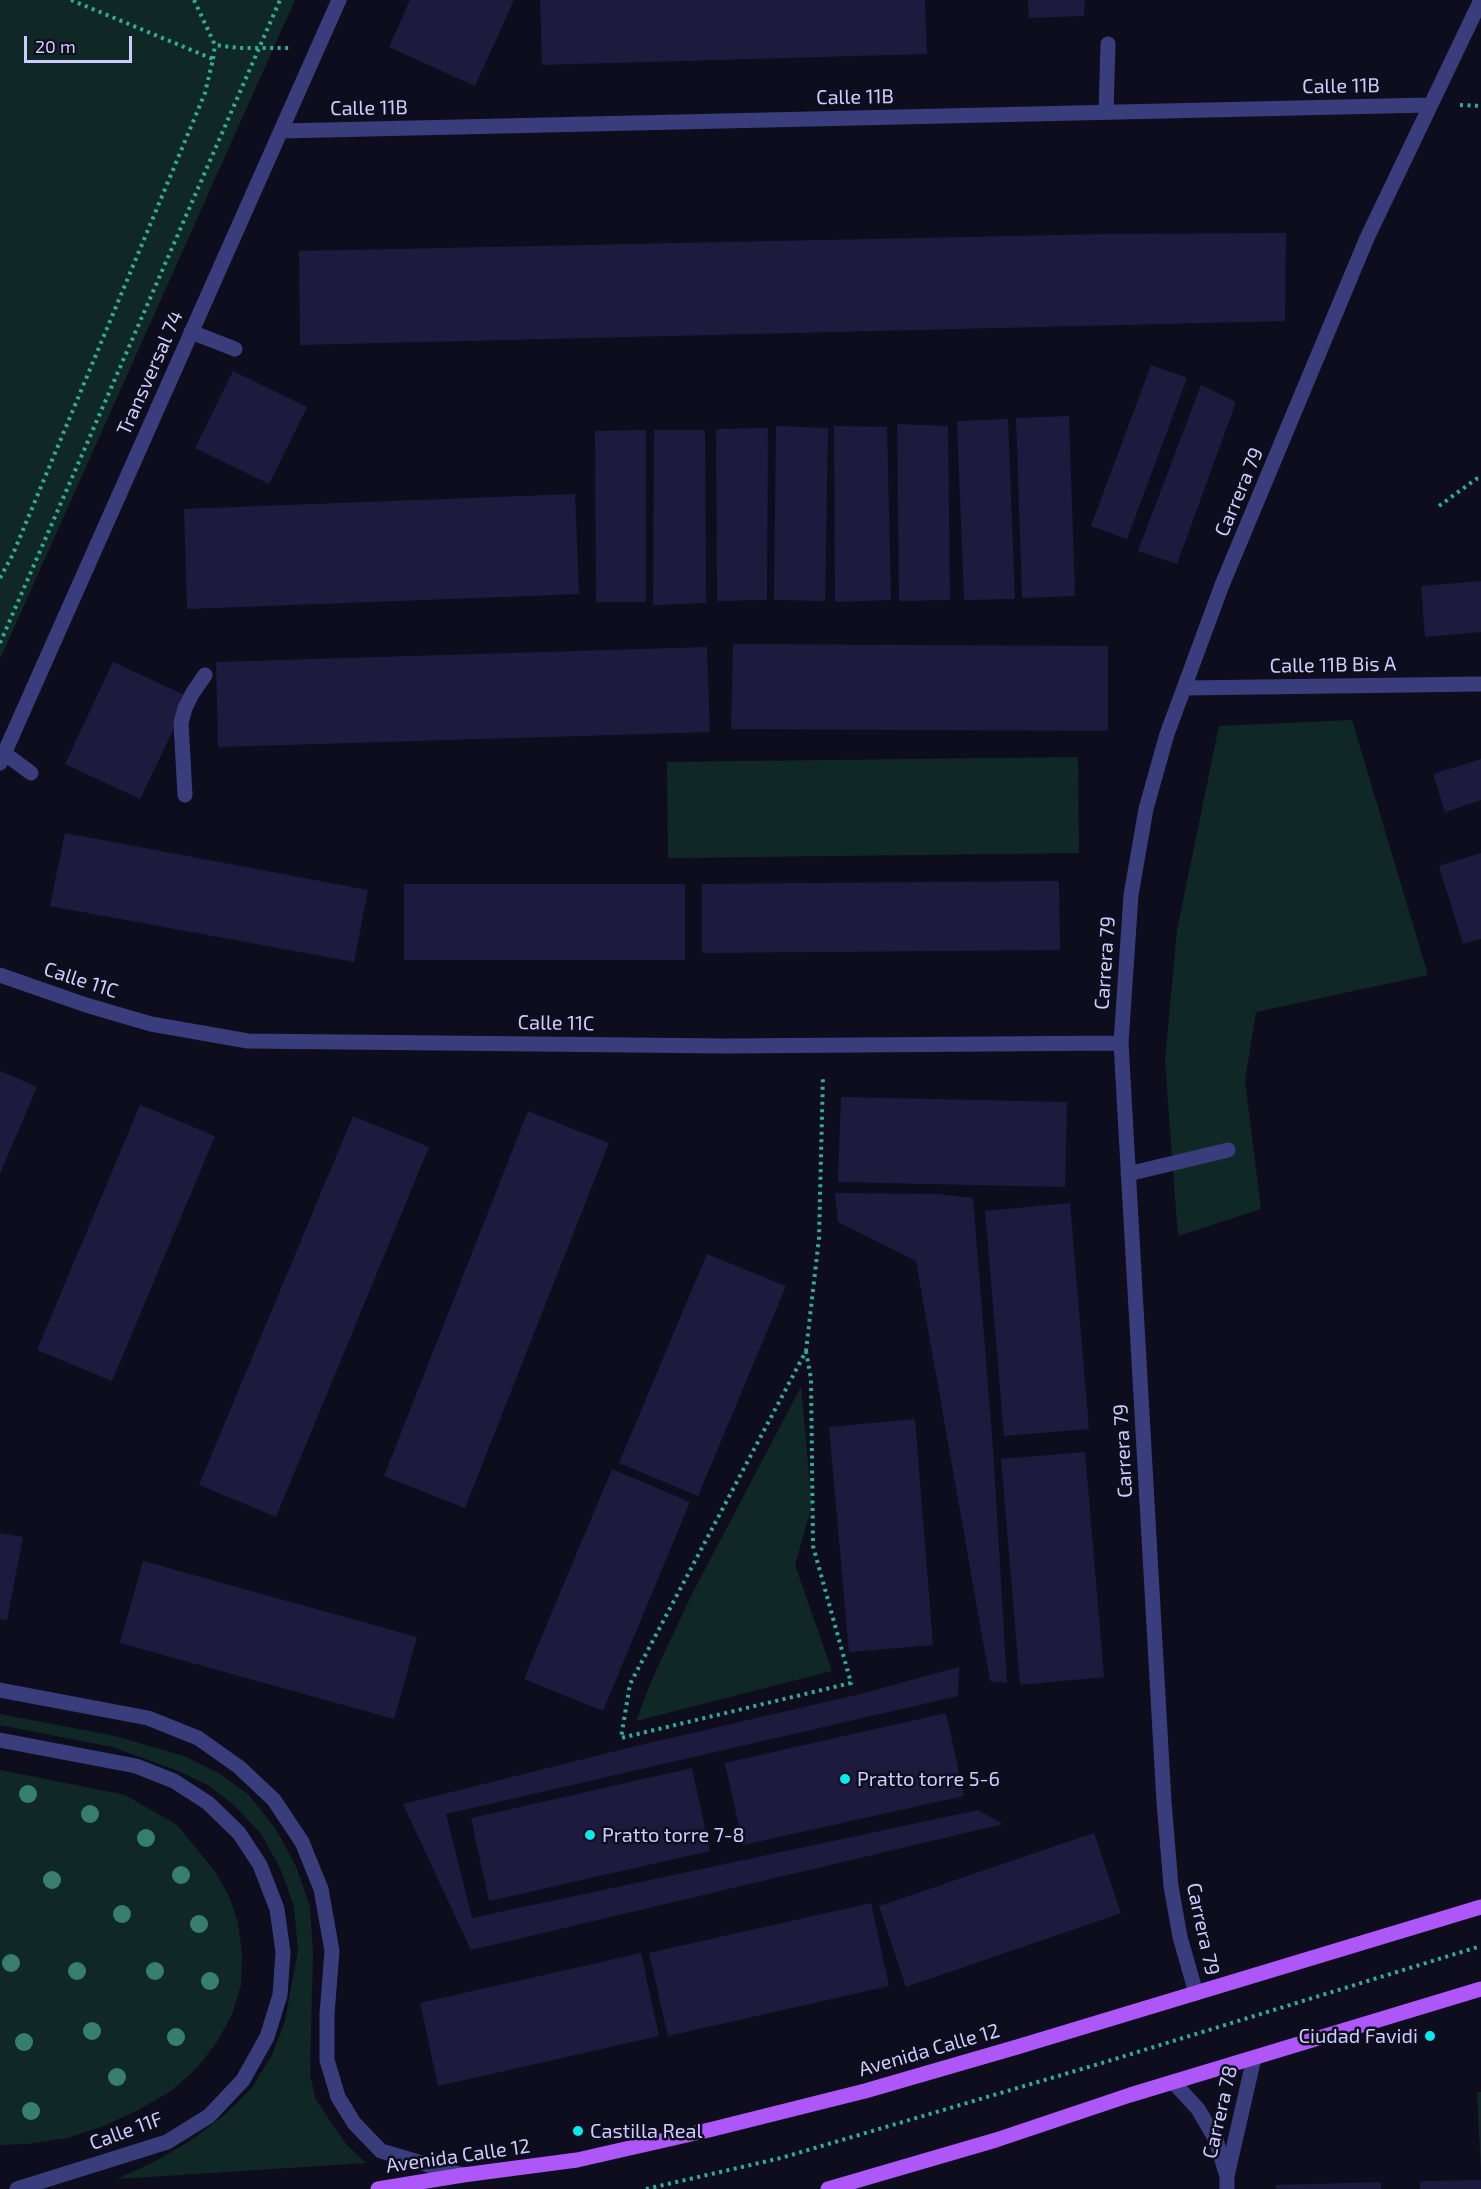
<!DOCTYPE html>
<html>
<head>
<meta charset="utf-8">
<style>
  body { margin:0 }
  #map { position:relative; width:1481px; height:2189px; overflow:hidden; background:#0e0d1e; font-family:"Exo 2",sans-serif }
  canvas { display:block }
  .scale { position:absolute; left:24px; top:36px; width:108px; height:27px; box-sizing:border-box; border:3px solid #cdccfd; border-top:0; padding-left:8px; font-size:18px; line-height:21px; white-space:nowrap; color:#cdccfd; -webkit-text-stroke:4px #0e0d1e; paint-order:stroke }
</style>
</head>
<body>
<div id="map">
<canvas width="1481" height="2189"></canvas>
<div class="scale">20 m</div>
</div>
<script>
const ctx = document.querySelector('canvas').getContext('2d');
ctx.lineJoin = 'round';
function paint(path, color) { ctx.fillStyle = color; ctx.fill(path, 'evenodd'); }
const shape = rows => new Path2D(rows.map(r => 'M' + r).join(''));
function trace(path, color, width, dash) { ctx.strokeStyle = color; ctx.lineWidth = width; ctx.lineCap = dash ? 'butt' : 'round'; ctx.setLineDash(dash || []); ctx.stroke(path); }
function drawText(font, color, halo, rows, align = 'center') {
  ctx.font = font + ' "Exo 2",sans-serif'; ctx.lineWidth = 5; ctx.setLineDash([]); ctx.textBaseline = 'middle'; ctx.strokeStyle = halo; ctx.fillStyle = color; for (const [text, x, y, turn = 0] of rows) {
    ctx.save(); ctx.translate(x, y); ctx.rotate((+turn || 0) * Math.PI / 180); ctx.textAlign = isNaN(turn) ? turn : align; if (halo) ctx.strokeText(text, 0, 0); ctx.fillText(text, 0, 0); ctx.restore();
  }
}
const green = shape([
  [0,0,295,0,0,659],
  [1352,720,1428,975,1256,1012,1245,1081,1261,1209,1178,1236,1165,1061,1177,930,1219,726],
  [1078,757,1079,853,668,858,667,762],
  [801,1387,812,1505,795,1565,832,1671,636,1721,653,1677,692,1594],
  [0,1714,115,1736,184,1756,217,1772,248,1794,275,1828,296,1866,310,1907,313,1952,310,2075,316,2100,346,2144,366,2163,117,2179,156,2161,193,2139,223,2116,251,2089,272,2055,285,2021,298,1950,294,1907,281,1870,262,1835,235,1806,208,1785,176,1770,112,1747,0,1725],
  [0,1770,125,1795,177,1825,214,1870,229,1896,238,1923,242,1953,241,1985,232,2014,217,2042,196,2069,171,2091,138,2110,104,2126,67,2138,27,2144,0,2145],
  [1477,2092,1481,2092,1481,2171]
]);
const building = shape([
  [410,0,514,0,475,86,389,47],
  [540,0,925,0,927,54,542,65],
  [1028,0,1085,0,1084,16,1029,18],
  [1286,233,1285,321,300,345,299,251,1109,234],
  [1151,365,1187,378,1127,539,1091,526],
  [233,371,307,407,269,484,195,448],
  [1201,385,1236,402,1177,564,1138,551],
  [1069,416,1075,596,1022,598,1016,418],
  [1008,419,1015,599,964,600,957,421],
  [897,424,948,426,950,600,899,601],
  [776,426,828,428,825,601,774,600],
  [834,426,887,427,891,600,835,602],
  [768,428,767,600,717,601,716,429],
  [646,430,646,602,596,602,595,431],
  [654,430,705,430,706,603,653,605],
  [575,494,579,594,187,609,184,509],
  [1481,581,1481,632,1425,637,1421,586],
  [733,644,1108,646,1108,731,731,729],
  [707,647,710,732,218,747,216,662],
  [113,662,189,697,140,799,65,764],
  [1481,759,1481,800,1445,812,1433,774],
  [65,833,368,890,354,962,50,906],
  [1481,853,1481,939,1463,944,1439,866],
  [1059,881,1060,950,702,953,702,884],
  [404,884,685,884,685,960,404,960],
  [0,1071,37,1087,0,1174],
  [841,1097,1067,1102,1065,1187,838,1182],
  [140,1105,215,1136,112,1381,37,1350],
  [528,1111,609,1143,465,1508,384,1476],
  [353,1116,429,1147,276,1517,199,1485],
  [835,1193,938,1194,973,1198,993,1448,1007,1683,990,1681,916,1261,838,1222],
  [1070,1203,1089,1429,1004,1436,985,1211],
  [707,1254,786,1286,698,1496,619,1463],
  [915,1419,933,1645,849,1652,829,1427],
  [1085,1452,1104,1677,1020,1685,1001,1459],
  [612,1469,690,1502,603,1711,524,1679],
  [0,1533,23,1537,7,1620,0,1619],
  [143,1561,417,1637,394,1719,120,1643],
  [959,1667,958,1696,446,1814,472,1918,978,1810,1003,1824,471,1950,403,1804,632,1747,860,1694],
  [946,1713,964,1796,743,1845,725,1763],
  [692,1768,710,1851,489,1901,471,1818],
  [1094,1833,1121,1913,906,1987,879,1906],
  [871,1903,889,1986,668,2036,649,1953],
  [641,1953,659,2036,438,2086,420,2003],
  [1481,2180,1481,2189,1420,2189,1420,2181],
  [1381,2182,1381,2189,1276,2189,1276,2185]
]);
const path = shape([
  [71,0,213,59],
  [194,0,215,45,239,48,291,48],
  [213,59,215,45],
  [1460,105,1481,106],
  [1439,506,1476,479,1481,478],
  [0,578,13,554,205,93,213,59],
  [0,643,280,0],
  [806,1351,811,1379,813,1546,851,1683,621,1738,630,1684,806,1351,819,1238,823,1075],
  [646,2189,781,2158,1102,2063,1481,1946]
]);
const minor = shape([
  [1106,112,1108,44],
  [281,131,1429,105],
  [191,332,235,349],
  [1185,688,1481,684],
  [4,753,31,773],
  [0,763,339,0],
  [185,795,181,723,185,708,192,694,205,675],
  [0,975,86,1005,151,1024,248,1041,726,1046,1121,1043],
  [1128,1174,1228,1150],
  [0,1690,148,1718,198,1738,239,1767,274,1800,302,1842,321,1889,332,1951,327,2014,327,2060,338,2097,354,2123,381,2151,463,2175],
  [0,1740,136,1766,174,1781,208,1803,239,1833,260,1865,277,1909,283,1952,280,1995,267,2037,243,2080,209,2116,167,2142,17,2189],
  [1196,1993,1180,1937,1171,1886,1164,1802,1121,1043,1131,895,1146,809,1167,734,1222,585,1367,238,1481,0],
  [1173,2082,1198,2109,1216,2140,1226,2173],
  [1227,2189,1227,2176,1254,2058]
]);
const major = shape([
  [378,2189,463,2175,577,2160,709,2130,865,2091,1017,2047,1481,1907],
  [828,2189,996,2140,1130,2095,1481,1989]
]);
const trees = [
  [28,1794],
  [90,1814],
  [146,1838],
  [181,1875],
  [52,1880],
  [122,1914],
  [199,1924],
  [11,1963],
  [77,1971],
  [155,1971],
  [210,1981],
  [92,2031],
  [176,2037],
  [24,2042],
  [117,2077],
  [31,2111]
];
const markers = [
  [845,1779,6,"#08eaed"],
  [590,1835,6,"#08eaed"],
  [1430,2036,6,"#08eaed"],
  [578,2131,6,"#08eaed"]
];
const streetNames = [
  ["Calle 11B",1341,86,-1],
  ["Calle 11B",855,97,-1],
  ["Calle 11B",369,108,-1],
  ["Transversal 74",150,373,-66],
  ["Carrera 79",1239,492,-67],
  ["Calle 11B Bis A",1333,665,-1],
  ["Carrera 79",1105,963,-86],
  ["Calle 11C",81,980,18],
  ["Calle 11C",556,1023,1],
  ["Carrera 79",1123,1451,-93],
  ["Carrera 79",1203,1929,78],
  ["Avenida Calle 12",929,2050,-16],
  ["Carrera 78",1220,2112,-77],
  ["Calle 11F",126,2131,-20],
  ["Avenida Calle 12",458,2156,-8]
];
const poiNames = [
  ["Pratto torre 5-6",857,1779],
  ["Pratto torre 7-8",602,1835],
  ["Ciudad Favidi",1418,2036,"right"],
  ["Castilla Real",590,2131]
];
paint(green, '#102825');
paint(building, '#1e1a3e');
trace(path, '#31ac99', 4, [3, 4.5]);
trace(minor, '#393d7c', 15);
trace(major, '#ae57f9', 15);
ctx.fillStyle = '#387e6e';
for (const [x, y] of trees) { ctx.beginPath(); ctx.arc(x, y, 9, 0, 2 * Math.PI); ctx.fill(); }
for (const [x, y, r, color] of markers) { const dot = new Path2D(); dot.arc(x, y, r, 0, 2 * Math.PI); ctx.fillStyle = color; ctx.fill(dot); trace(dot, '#0e0d1e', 2); }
drawText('20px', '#cdccfd', '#0e0d1e', streetNames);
drawText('20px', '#cdccfd', '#0e0d1e', poiNames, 'left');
</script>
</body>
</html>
